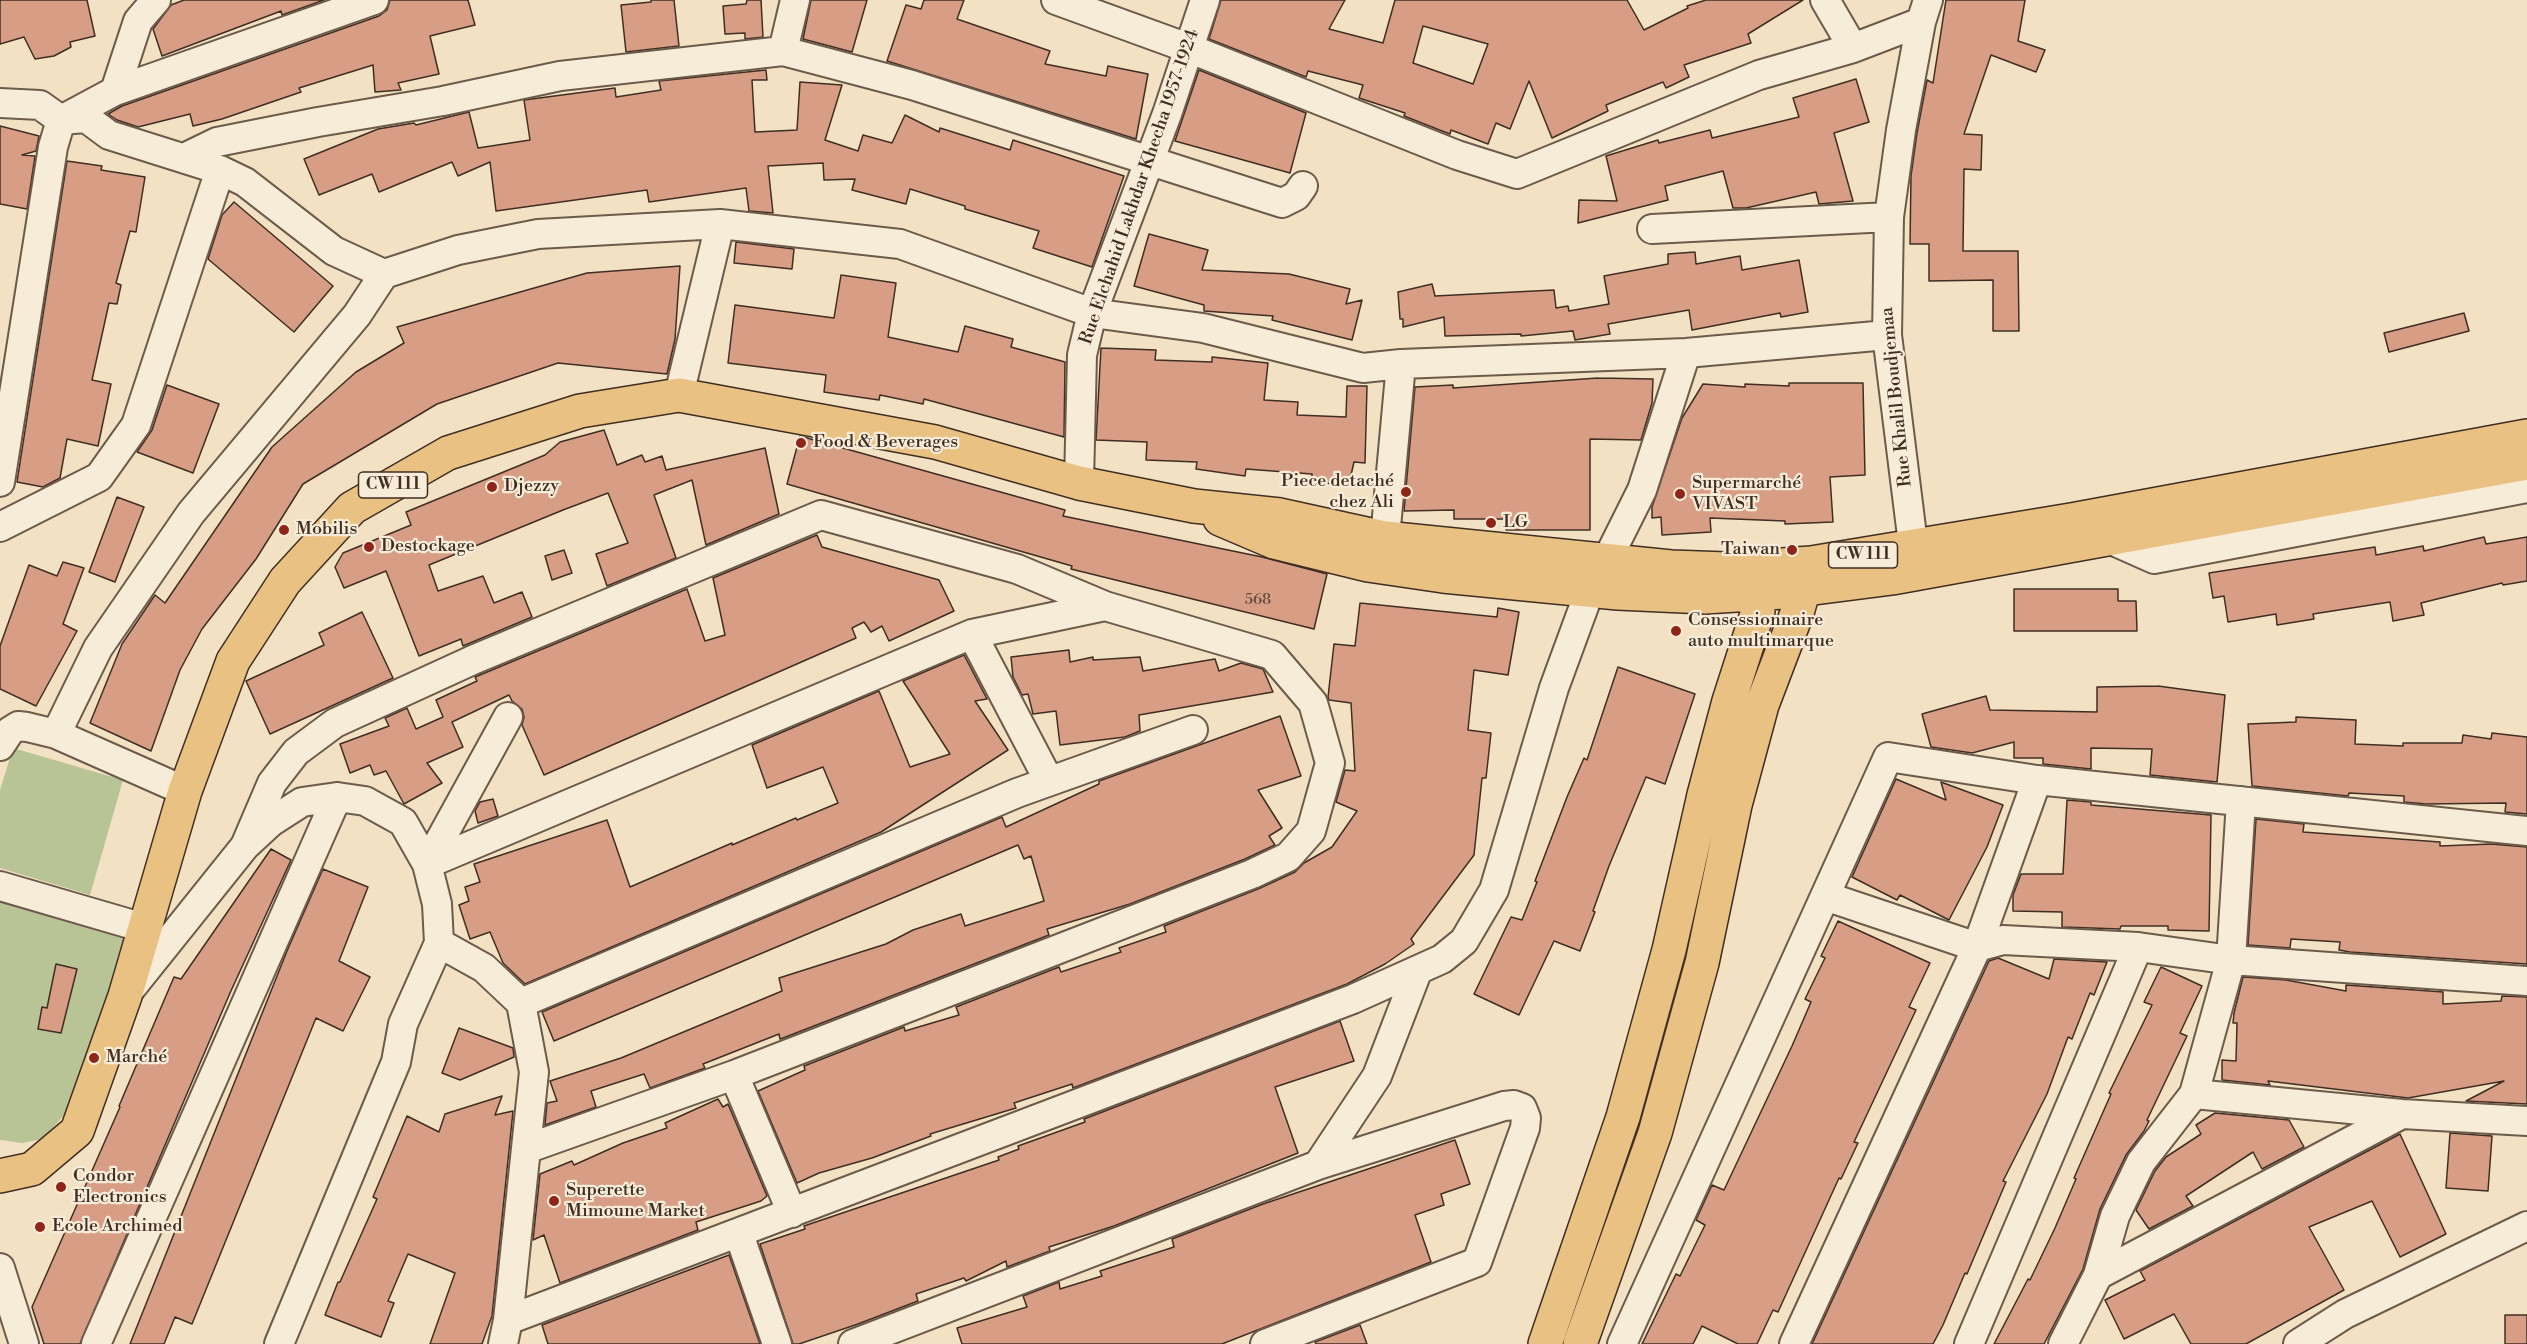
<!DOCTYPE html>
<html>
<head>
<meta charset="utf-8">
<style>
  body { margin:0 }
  canvas { display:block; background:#f2e2c3 }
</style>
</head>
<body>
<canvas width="2527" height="1344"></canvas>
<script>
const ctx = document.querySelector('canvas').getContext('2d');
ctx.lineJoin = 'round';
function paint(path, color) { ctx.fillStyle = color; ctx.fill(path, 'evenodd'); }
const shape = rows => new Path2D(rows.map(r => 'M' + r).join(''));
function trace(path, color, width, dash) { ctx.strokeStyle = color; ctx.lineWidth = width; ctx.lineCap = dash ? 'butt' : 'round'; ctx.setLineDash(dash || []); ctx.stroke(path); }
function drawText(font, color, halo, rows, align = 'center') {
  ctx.font = font + ' "Libre Bodoni",serif'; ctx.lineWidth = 4.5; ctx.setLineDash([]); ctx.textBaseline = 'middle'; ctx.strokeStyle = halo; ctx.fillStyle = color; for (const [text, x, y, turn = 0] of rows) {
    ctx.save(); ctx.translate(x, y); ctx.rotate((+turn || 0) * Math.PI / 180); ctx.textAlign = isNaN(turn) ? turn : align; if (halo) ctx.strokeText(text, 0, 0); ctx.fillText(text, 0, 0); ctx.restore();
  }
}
const green = shape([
  [13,748,123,780,90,895,0,868,0,790],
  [0,901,128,937,79,1098,43,1139,22,1143,0,1140]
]);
const building = shape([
  [0,0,87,0,95,36,70,42,71,47,54,56,35,59,24,37,0,44,0,0],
  [184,0,324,0,282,15,281,11,162,56,153,29,171,5,184,0],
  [390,0,468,0,475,25,430,36,439,74,398,83,401,90,375,92,373,65,299,88,301,92,222,119,193,126,190,114,138,127,117,120,108,114,122,106,379,16,387,10,390,0],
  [651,0,674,0,679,46,626,52,621,5,651,2,651,0],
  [747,0,761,0,763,37,745,39,745,33,725,34,723,6,746,4,747,0],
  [811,0,867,0,852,52,803,39,811,0],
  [924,0,964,0,957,19,1050,51,1045,64,1106,76,1108,66,1148,74,1136,139,887,61,906,5,921,9,924,0],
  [1221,0,1345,0,1329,29,1383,43,1395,0,1627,0,1644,30,1688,8,1687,6,1706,0,1803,0,1748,34,1751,43,1684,65,1689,77,1666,88,1663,82,1606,105,1608,111,1552,138,1529,81,1510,129,1496,123,1488,144,1451,130,1450,134,1442,131,1404,116,1405,113,1359,98,1363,85,1308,71,1306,77,1209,39,1221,0],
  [1423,26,1488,44,1473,84,1413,63,1423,26],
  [1946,0,2025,0,2018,41,2045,50,2036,72,1991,55,1964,134,1982,135,1981,170,1964,169,1963,251,2018,251,2019,331,1993,331,1993,280,1929,281,1929,244,1910,244,1911,176,1917,133,1927,80,1933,83,1946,0],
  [766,70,767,80,752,80,755,132,797,130,800,82,842,85,825,140,858,151,863,135,892,143,905,115,939,132,940,128,1010,150,1013,140,1124,176,1092,267,1033,248,1039,231,965,209,965,206,910,189,906,204,852,190,855,179,824,180,823,163,768,166,773,213,749,211,746,188,649,202,647,190,496,211,490,162,458,176,452,162,379,192,372,174,319,195,304,159,378,129,414,123,416,125,469,112,478,148,530,140,524,100,615,88,616,97,661,90,659,81,766,70],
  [1199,70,1306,113,1290,173,1175,141,1199,70],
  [1856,79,1869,122,1834,133,1853,201,1819,204,1816,192,1746,208,1733,208,1723,171,1665,186,1668,200,1578,223,1579,200,1617,201,1606,156,1658,140,1659,143,1710,130,1712,138,1799,117,1793,98,1856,79],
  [0,126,39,136,36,151,22,155,35,156,27,209,0,204,0,126],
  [67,161,102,166,101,170,145,177,136,232,130,231,116,283,121,285,117,304,109,303,92,380,111,384,98,446,67,439,60,478,43,487,17,482,67,161],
  [234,202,333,286,294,332,208,259,222,215,234,202],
  [1149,234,1208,250,1202,270,1289,274,1350,289,1346,304,1362,300,1352,340,1272,320,1273,316,1204,311,1204,305,1134,286,1149,234],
  [736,242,794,249,792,269,734,263,736,242],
  [1695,252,1696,264,1740,256,1742,270,1799,260,1808,312,1781,317,1780,313,1692,330,1689,310,1608,324,1610,334,1575,340,1573,331,1521,336,1521,334,1445,336,1444,317,1403,327,1403,319,1400,319,1398,292,1432,284,1435,296,1554,290,1556,308,1568,306,1569,311,1609,304,1604,276,1668,264,1668,254,1695,252],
  [680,266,675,339,667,374,558,363,437,404,303,484,256,559,202,629,180,670,151,751,90,723,122,644,155,595,165,603,272,447,356,372,404,343,397,327,587,273,680,266],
  [841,275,896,283,888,337,958,352,965,326,1013,339,1011,347,1065,362,1064,437,924,399,923,404,880,395,879,400,824,392,826,375,728,363,735,305,834,318,841,275],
  [2464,313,2469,331,2389,352,2384,333,2464,313],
  [1101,348,1156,350,1155,360,1212,362,1212,357,1268,363,1264,400,1298,402,1297,415,1346,417,1347,386,1367,386,1365,463,1354,462,1349,484,1312,483,1312,474,1246,469,1245,476,1196,469,1197,462,1146,460,1147,442,1096,440,1101,348],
  [1598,378,1653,379,1652,403,1641,440,1590,439,1590,530,1506,530,1506,519,1454,519,1454,510,1404,511,1415,387,1453,385,1453,388,1598,378],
  [1789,383,1863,383,1865,475,1830,477,1833,522,1785,524,1785,521,1710,518,1711,532,1662,535,1661,517,1652,518,1652,507,1682,418,1703,384,1745,387,1745,384,1789,386,1789,383],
  [167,385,219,404,193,473,137,452,152,430,167,385],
  [604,430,617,465,642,455,645,462,662,456,666,470,765,448,779,514,706,545,692,480,654,495,676,558,607,586,596,554,628,543,608,493,563,510,429,565,438,591,483,576,494,603,522,592,532,617,463,646,461,639,419,656,386,571,344,588,335,567,343,553,411,525,406,512,545,455,560,442,604,430],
  [800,436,1065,510,1063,516,1262,557,1327,574,1314,629,1071,569,1072,566,787,484,800,436],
  [117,497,144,507,115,582,89,572,117,497],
  [817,535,822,547,939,580,954,611,889,641,882,626,871,632,864,622,852,628,856,638,544,775,522,725,524,717,522,709,512,701,509,695,452,722,463,747,427,763,442,783,404,804,386,771,374,775,370,765,350,773,340,744,389,726,385,718,407,708,416,729,443,717,436,700,477,681,475,677,687,589,705,641,725,635,713,578,817,535],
  [2484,537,2486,544,2527,537,2527,581,2503,585,2502,583,2421,603,2424,615,2393,621,2390,602,2313,614,2314,619,2277,625,2276,614,2228,622,2224,596,2213,598,2209,573,2375,547,2376,555,2423,546,2424,551,2484,537],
  [564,550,572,573,552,580,545,556,564,550],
  [63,562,84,568,63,624,77,631,36,706,0,689,0,646,29,565,57,576,63,562],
  [2014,589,2118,589,2118,601,2136,601,2137,631,2014,631,2014,589],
  [1360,603,1497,617,1498,608,1519,612,1508,675,1474,670,1468,730,1491,733,1486,778,1482,778,1474,855,1411,939,1414,944,1385,964,1347,984,1073,1088,1072,1084,1014,1103,1016,1108,930,1134,931,1136,872,1158,819,1173,797,1183,758,1091,805,1070,804,1066,904,1027,905,1031,959,1015,956,1007,1059,967,1061,972,1121,952,1119,948,1166,932,1164,926,1258,889,1295,872,1304,863,1332,847,1357,811,1336,802,1345,770,1355,771,1351,703,1329,700,1328,697,1334,644,1355,646,1360,603],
  [362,612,393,678,270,734,246,681,324,645,319,633,362,612],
  [1069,650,1070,662,1093,657,1093,660,1140,657,1143,671,1215,659,1219,671,1241,663,1263,669,1273,692,1139,715,1140,731,1125,737,1060,745,1056,711,1033,714,1028,694,1022,695,1013,677,1011,657,1069,650],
  [964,655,987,699,975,701,1008,750,881,832,525,984,503,963,490,932,470,939,459,905,469,901,465,887,480,882,474,864,607,820,630,887,732,843,732,845,796,818,797,820,838,803,823,767,767,788,752,745,879,691,910,767,950,754,903,681,964,655],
  [1618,667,1695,694,1665,784,1646,777,1609,866,1593,911,1595,912,1580,951,1554,941,1519,1015,1474,994,1511,917,1522,920,1537,882,1535,881,1567,797,1584,758,1587,760,1618,667],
  [2158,686,2225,695,2217,782,2150,775,2152,749,2091,748,2091,769,2043,764,2043,758,2014,758,2014,742,1972,753,1931,747,1922,714,1986,696,1990,710,2097,712,2097,687,2158,686],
  [1280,716,1301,776,1258,790,1282,828,1269,836,1275,845,1245,859,1130,904,1047,929,1049,935,783,1038,780,1039,779,1034,703,1064,705,1068,650,1088,644,1074,591,1091,596,1107,545,1125,547,1103,557,1101,550,1081,621,1058,782,991,779,978,886,944,913,930,961,914,965,926,1044,901,1031,856,1024,859,1018,845,554,1041,542,1012,1002,817,1006,827,1099,784,1099,781,1280,716],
  [2296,717,2356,720,2355,744,2403,746,2403,743,2462,743,2463,735,2491,739,2492,733,2527,737,2527,814,2505,812,2506,803,2426,804,2404,802,2404,796,2349,793,2348,796,2252,786,2248,724,2296,722,2296,717],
  [1896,779,1946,800,1941,782,2003,805,1987,847,1949,920,1900,895,1897,900,1852,877,1896,779],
  [493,799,498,816,478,823,475,811,480,802,493,799],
  [2067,800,2091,802,2091,805,2211,815,2209,931,2168,930,2168,926,2121,926,2120,929,2062,927,2062,912,2013,911,2013,895,2021,874,2063,874,2067,800],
  [2256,819,2304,824,2303,832,2440,842,2440,846,2491,844,2527,847,2527,964,2350,952,2339,950,2340,942,2291,939,2290,948,2248,945,2256,819],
  [271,849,291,860,230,993,80,1344,44,1344,32,1307,120,1107,119,1106,174,977,181,979,271,849],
  [323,869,368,887,339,961,370,977,343,1031,316,1018,192,1324,175,1317,164,1344,130,1344,287,951,323,869],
  [1838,921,1930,963,1909,1007,1916,1010,1854,1142,1858,1143,1841,1179,1839,1178,1778,1312,1773,1310,1757,1344,1738,1344,1702,1326,1693,1344,1642,1344,1676,1274,1680,1276,1705,1225,1696,1220,1712,1185,1724,1190,1792,1046,1811,1002,1805,999,1825,958,1821,956,1838,921],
  [1998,958,2049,979,2054,959,2107,962,2094,995,2090,993,2072,1039,2068,1037,2047,1094,2003,1181,2006,1182,1967,1274,1965,1273,1943,1325,1933,1344,1812,1344,1989,961,1998,958],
  [56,964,77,969,61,1033,38,1029,42,1007,47,1008,56,964],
  [2161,967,2202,986,2180,1033,2187,1036,2147,1120,2149,1121,2144,1131,2126,1155,2100,1209,2083,1269,2044,1344,1994,1344,2028,1279,2030,1280,2055,1228,2076,1179,2074,1178,2111,1094,2109,1093,2152,1005,2144,1002,2161,967],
  [2243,977,2286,980,2346,991,2346,985,2443,992,2443,1004,2501,1001,2502,996,2527,997,2527,1104,2466,1101,2504,1081,2408,1098,2268,1081,2270,1085,2222,1080,2222,1060,2236,1061,2237,1023,2233,1023,2234,1013,2243,977],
  [1340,1021,1354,1061,1275,1087,1298,1153,1114,1226,1049,1247,1050,1251,1007,1267,1006,1261,966,1281,964,1278,916,1294,918,1301,858,1324,799,1344,793,1344,760,1244,805,1229,804,1226,999,1160,998,1157,1019,1149,1018,1146,1085,1122,1084,1119,1340,1021],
  [459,1028,513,1048,514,1057,460,1080,442,1073,459,1028],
  [502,1096,495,1115,513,1111,492,1316,482,1344,430,1344,455,1273,408,1254,388,1301,394,1303,381,1337,325,1315,338,1282,340,1282,377,1199,373,1197,407,1116,439,1132,445,1114,502,1096],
  [718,1099,723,1107,728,1104,767,1196,761,1201,696,1222,698,1230,560,1283,544,1235,533,1240,540,1174,572,1161,574,1165,623,1143,667,1128,665,1123,718,1099],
  [2215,1113,2289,1120,2304,1147,2262,1169,2253,1152,2186,1196,2193,1206,2149,1229,2136,1210,2155,1171,2166,1157,2201,1134,2196,1125,2215,1113],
  [2450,1133,2492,1136,2488,1191,2446,1188,2450,1133],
  [2400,1134,2446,1234,2400,1257,2372,1201,2309,1227,2344,1290,2246,1344,2191,1344,2174,1314,2124,1339,2105,1300,2145,1280,2140,1271,2400,1134],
  [1455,1140,1470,1184,1441,1194,1444,1205,1415,1215,1431,1262,1222,1344,962,1344,957,1328,1027,1307,1023,1296,1059,1282,1060,1289,1102,1276,1100,1271,1174,1247,1172,1239,1263,1204,1455,1140],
  [729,1255,760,1344,548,1344,542,1325,729,1255],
  [2505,1315,2527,1315,2527,1344,2505,1344,2505,1315],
  [1360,1325,1367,1344,1316,1344,1315,1342,1360,1325]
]);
const minor = shape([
  [1056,0,1188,48,1457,155,1517,174,1759,75,1853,48,1921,22],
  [1825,0,1853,48],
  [783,51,795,0],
  [115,91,138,21,156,0],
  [0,103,40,105,61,120,86,118,109,135,220,170,245,182,334,251,384,274,458,250,538,234,720,224,900,244,1092,313,1203,328,1363,368,1401,364,1686,353,1887,335],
  [184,158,217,142,318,122,443,101,560,76,783,51,912,85,1282,203,1296,196,1303,186],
  [1652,229,1889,217],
  [679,395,720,224],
  [0,482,53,147,61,120,115,91,374,0],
  [1079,483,1082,355,1092,313,1167,114,1205,0],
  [0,527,99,477,136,425,220,170],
  [1385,538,1401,364],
  [2109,539,2154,559,2527,488],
  [1607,560,1642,490,1686,353],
  [1916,568,1887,335,1889,217,1901,130,1921,22,1928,0],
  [972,634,1049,781],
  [56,734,98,648,191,513,357,315,384,274],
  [0,746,10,731,18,726,27,727,56,734,185,791],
  [245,846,272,783,296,752,335,723,475,659,821,515,1017,569,1105,606,1272,655,1313,703,1330,763,1311,831,1288,857,1252,874,734,1075,526,1149],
  [427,864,972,634,1105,606],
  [427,864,508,717],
  [0,886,144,928],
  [1825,896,1977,947,2037,780],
  [128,992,245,846,271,822,302,802,337,797,365,801,403,822,427,864,437,904,439,943,484,968,521,1003,534,1072,508,1320,503,1344],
  [521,1003,1017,793,1193,730],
  [734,1075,792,1213],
  [2194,1094,2402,1114,2527,1121],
  [739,1234,777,1344],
  [0,1268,24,1344],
  [2098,1275,2402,1114],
  [508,1320,1353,999,1442,959,1464,941,1494,890,1554,688,1590,590],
  [96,1344,337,797],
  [279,1344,396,1062,403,1024,439,943],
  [853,1344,1318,1165,1377,1076,1417,972],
  [1265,1344,1477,1262,1525,1128,1526,1118,1522,1108,1514,1105,1504,1106,1318,1165],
  [1622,1344,1888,757,2037,780,2527,831],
  [1794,1344,1977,947,2003,940,2138,947,2231,960,2527,981],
  [1969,1344,2138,947],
  [2063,1344,2098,1275,2115,1216,2141,1162,2194,1094,2231,960,2241,801],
  [2298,1344,2345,1314,2527,1226]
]);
const major = shape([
  [1220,519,1274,542,1368,565,1443,576,1618,593,1705,597,1783,592,1892,578,2527,463],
  [0,1176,32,1169,77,1131,125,996,185,791,233,661,285,581,352,508,448,453,580,411,679,395,935,442,1079,483,1194,506,1280,515,1385,538,1671,567,1726,569,1811,563,2071,520,2527,436],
  [1545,1344,1623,1117,1669,950,1704,795,1729,701,1758,611,1760,573],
  [1580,1344,1655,1133,1702,963,1735,805,1762,705,1797,613,1809,570]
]);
const markers = [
  [801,443,6,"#8f2418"],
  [492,487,6,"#8f2418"],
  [1406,492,6,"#8f2418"],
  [1680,494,6,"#8f2418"],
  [1491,523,6,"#8f2418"],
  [284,530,6,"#8f2418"],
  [369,547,6,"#8f2418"],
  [1792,550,6,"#8f2418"],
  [1676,631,6,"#8f2418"],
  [94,1058,6,"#8f2418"],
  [61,1187,6,"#8f2418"],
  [554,1201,6,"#8f2418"],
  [40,1227,6,"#8f2418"]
];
const numberNames = [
  ["568",1258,600]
];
const shields = [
  [393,485,69],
  [1863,555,69]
];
const shieldNames = [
  ["CW 111",393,485],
  ["CW 111",1863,555]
];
const streetNames = [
  ["Rue Elchahid Lakhdar Khecha 1957-1924",1140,187,-71],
  ["Rue Khalil Boudjemaa",1897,397,-96]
];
const poiNames = [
  ["Food & Beverages",813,443],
  ["Piece detaché",1394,482,"right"],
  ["chez Ali",1394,503,"right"],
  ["Supermarché",1692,484],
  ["VIVAST",1692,505],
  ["Djezzy",504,487],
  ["LG",1503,523],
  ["Mobilis",296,530],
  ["Destockage",381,547],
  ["Taiwan",1780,550,"right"],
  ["Consessionnaire",1688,621],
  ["auto multimarque",1688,642],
  ["Marché",106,1058],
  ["Condor",73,1177],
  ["Electronics",73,1198],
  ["Superette",566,1191],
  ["Mimoune Market",566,1212],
  ["Ecole Archimed",52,1227]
];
paint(green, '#b8c496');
paint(building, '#d79d85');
trace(building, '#402e23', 1.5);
trace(minor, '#6c5b4b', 32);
trace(major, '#402e23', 36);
trace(minor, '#f7ecd8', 28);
trace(major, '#e9c182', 33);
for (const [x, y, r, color] of markers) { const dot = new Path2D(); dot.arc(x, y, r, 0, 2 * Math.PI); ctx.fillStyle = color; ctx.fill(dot); trace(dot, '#f7ecd8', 2); }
drawText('15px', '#664a3c', null, numberNames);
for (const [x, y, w] of shields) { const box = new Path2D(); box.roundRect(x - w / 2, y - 13, w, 26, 4.5); ctx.fillStyle = '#f7ecd8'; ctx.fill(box); trace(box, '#402e23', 1.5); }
drawText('bold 16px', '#402e23', null, shieldNames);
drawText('18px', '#402e23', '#f7ecd8', streetNames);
drawText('18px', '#402e23', '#f7ecd8', poiNames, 'left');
</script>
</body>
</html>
